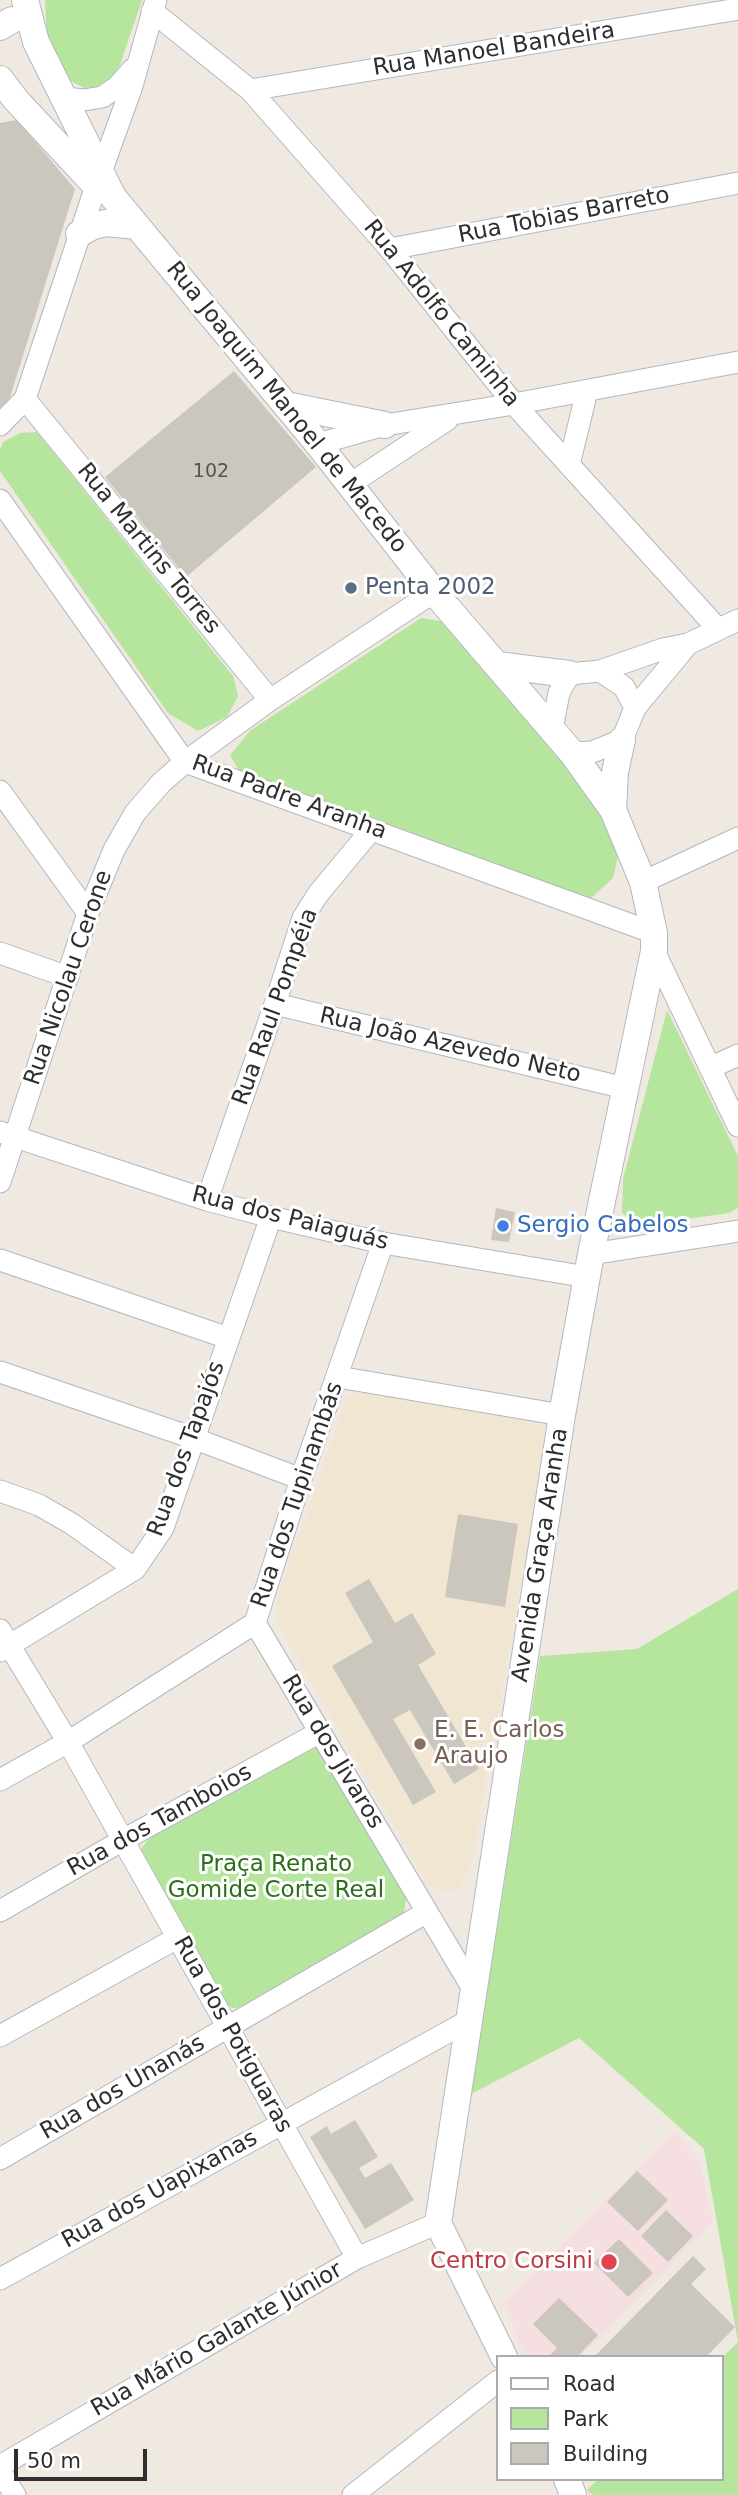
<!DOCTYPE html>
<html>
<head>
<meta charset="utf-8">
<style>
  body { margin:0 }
  #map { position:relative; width:738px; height:2495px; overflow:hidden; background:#efe9e1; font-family:"DejaVu Sans",sans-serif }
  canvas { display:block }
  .legend { position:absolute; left:496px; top:2355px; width:228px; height:126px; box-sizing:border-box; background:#fff; border:2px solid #ababab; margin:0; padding:9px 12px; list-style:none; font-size:21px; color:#2e2e2e }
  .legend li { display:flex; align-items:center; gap:14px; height:35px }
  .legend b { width:35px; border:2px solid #ababab }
  .scale { position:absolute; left:14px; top:2449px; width:133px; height:32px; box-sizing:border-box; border:4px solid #2e2e2e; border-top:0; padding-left:9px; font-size:21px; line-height:24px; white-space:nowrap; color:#2e2e2e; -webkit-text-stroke:5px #fff; paint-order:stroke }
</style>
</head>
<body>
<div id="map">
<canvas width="738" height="2495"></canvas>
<ul class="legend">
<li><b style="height:9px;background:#fff"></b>Road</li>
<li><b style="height:19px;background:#b6e59e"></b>Park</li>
<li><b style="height:19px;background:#cbc7bf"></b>Building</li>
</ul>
<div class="scale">50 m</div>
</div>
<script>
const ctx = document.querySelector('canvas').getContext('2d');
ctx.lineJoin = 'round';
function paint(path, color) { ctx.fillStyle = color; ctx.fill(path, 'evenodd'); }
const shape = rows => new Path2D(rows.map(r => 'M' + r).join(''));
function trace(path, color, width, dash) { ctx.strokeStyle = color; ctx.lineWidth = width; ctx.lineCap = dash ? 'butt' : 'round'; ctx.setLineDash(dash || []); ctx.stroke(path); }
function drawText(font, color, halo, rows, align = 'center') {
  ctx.font = font + ' "DejaVu Sans",sans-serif'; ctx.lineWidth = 6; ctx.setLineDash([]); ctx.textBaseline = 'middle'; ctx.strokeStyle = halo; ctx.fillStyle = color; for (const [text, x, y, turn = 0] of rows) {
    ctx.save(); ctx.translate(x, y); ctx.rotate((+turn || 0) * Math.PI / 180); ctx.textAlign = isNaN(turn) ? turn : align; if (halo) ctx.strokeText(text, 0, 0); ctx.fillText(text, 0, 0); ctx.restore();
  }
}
const education = shape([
  [363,1391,528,1419,542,1425,547,1438,471,1866,459,1888,441,1893,427,1883,277,1622,277,1599,346,1399]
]);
const medical = shape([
  [674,2132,699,2159,713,2222,580,2357,525,2357,504,2302]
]);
const green = shape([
  [45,0,142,0,120,65,105,87,86,89,60,75,47,42],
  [37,432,233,676,238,696,227,717,198,731,168,713,0,471,0,450,3,442,20,433],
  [421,618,440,621,461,640,594,797,618,856,613,878,589,900,241,774,230,755,251,730],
  [667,1010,738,1156,738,1208,729,1213,637,1226,622,1213,623,1179],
  [738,1589,738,2495,593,2495,587,2490,598,2479,722,2479,722,2358,738,2342,704,2149,579,2038,471,2094,540,1656,637,1649],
  [308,1747,320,1747,367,1829,406,1898,404,1913,253,2007,232,2008,217,1997,143,1865,141,1849,156,1829]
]);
const building = shape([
  [17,120,75,189,6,410,0,411,0,123],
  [234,371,316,467,186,577,105,477],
  [496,1208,515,1212,509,1242,491,1240],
  [458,1514,518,1524,505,1607,445,1597],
  [369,1579,395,1623,412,1613,436,1654,418,1665,479,1769,454,1784,410,1710,393,1719,436,1792,413,1805,332,1666,373,1642,345,1593],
  [355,2120,378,2157,359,2168,365,2178,391,2163,414,2200,365,2229,310,2137,327,2126,331,2134],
  [637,2171,668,2200,638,2231,607,2202],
  [666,2210,693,2236,668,2262,641,2236],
  [619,2239,653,2273,628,2297,594,2263],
  [693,2256,706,2269,691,2284,735,2327,706,2357,594,2357],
  [559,2298,598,2335,577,2357,548,2357,557,2348,533,2324]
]);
const minor = shape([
  [152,11,250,90,390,249,514,404,718,629],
  [250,90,738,9],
  [64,98,84,100,102,97,117,87,133,69],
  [390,249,738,183],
  [25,399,270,700],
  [0,425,25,399,96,186,132,86,156,0],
  [318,444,385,425,514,404,738,362],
  [569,465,587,391],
  [350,484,447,420],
  [0,500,185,762,654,933],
  [600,671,624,687,635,708],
  [552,729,559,693,569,674,600,671,663,649,688,644,738,620],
  [572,753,592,752,622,740,635,708,688,644],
  [0,791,88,913],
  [643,882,738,838],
  [654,951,738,1126],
  [0,953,68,977],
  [275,1004,625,1088],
  [710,1068,738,1055],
  [0,1132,207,1200,271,1217,383,1243,587,1277],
  [0,1182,88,913,114,850,135,813,161,783,185,762,270,700,434,592],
  [207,1200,275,1004,303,918,318,894,372,829],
  [591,1254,738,1231],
  [0,1260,228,1338],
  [0,1372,193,1438,301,1479],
  [338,1377,562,1415],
  [0,1491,39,1505,72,1524,135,1569],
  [255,1623,473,1989],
  [0,1630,68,1742,357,2258],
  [0,1651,135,1569,163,1528,271,1217],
  [0,1780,68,1742,255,1623,301,1479,383,1243],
  [0,1911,123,1840,320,1732],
  [0,2036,177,1938],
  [0,2159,427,1912],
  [0,2279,468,2021],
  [0,2466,357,2258,438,2223],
  [0,2471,15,2495],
  [353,2495,498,2381]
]);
const tertiary = shape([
  [25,0,36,42,113,197,318,444,434,592,572,753,613,810,643,882,654,933,654,951,591,1254,562,1415,438,2223,504,2357],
  [0,27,12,20],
  [0,79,16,100,96,186,103,190],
  [79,234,93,226,106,223,137,226],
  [286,405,385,425],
  [497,665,569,674],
  [613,810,615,772,622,740],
  [567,2479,573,2495]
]);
const markers = [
  [351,588,7,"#5c6f8a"],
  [503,1226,7,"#3f7fe0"],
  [420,1744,7,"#8d6e63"],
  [609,2262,9,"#e0444e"]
];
const numberNames = [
  ["102",211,472]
];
const streetNames = [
  ["Rua Manoel Bandeira",494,50,-9],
  ["Rua Tobias Barreto",564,216,-11],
  ["Rua Adolfo Caminha",441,314,51],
  ["Rua Joaquim Manoel de Macedo",286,408,51],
  ["Rua Martins Torres",148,549,51],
  ["Rua Padre Aranha",289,798,20],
  ["Rua Nicolau Cerone",69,978,-71],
  ["Rua Raul Pompéia",276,1007,-70],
  ["Rua João Azevedo Neto",450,1046,13],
  ["Rua dos Paiaguás",290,1219,14],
  ["Rua dos Tapajós",187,1449,-70],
  ["Rua dos Tupinambás",298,1495,-71],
  ["Avenida Graça Aranha",541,1555,-81],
  ["Rua dos Jivaros",332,1752,59],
  ["Rua dos Tamboios",160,1821,-29],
  ["Rua dos Potiguaras",232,2035,61],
  ["Rua dos Unanás",123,2088,-30],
  ["Rua dos Uapixanas",160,2190,-29],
  ["Rua Mário Galante Júnior",217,2340,-30]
];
const serviceNames = [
  ["Penta 2002",365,588]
];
const shopNames = [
  ["Sergio Cabelos",517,1226]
];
const educationNames = [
  ["E. E. Carlos",434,1731],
  ["Araujo",434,1757]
];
const parkNames = [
  ["Praça Renato",276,1865],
  ["Gomide Corte Real",276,1891]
];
const healthNames = [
  ["Centro Corsini",593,2262]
];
paint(education, '#f0e6d1');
paint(medical, '#f5dfe0');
paint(green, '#b6e59e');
paint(building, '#cbc7bf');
trace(minor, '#b4b7c1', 23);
trace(tertiary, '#b4b7c1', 28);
trace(minor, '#fff', 21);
trace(tertiary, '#fff', 26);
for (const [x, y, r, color] of markers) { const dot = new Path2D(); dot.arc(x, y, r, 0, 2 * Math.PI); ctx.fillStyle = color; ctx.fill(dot); trace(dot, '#fff', 2.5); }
drawText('19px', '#555452', null, numberNames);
drawText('23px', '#2e2e2e', '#fff', streetNames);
drawText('23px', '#4e5e75', '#fff', serviceNames, 'left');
drawText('23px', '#366cbe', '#fff', shopNames, 'left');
drawText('23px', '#785e54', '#fff', educationNames, 'left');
drawText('23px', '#2c6e1b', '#fff', parkNames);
drawText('23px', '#be3a42', '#fff', healthNames, 'right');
</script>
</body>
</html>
